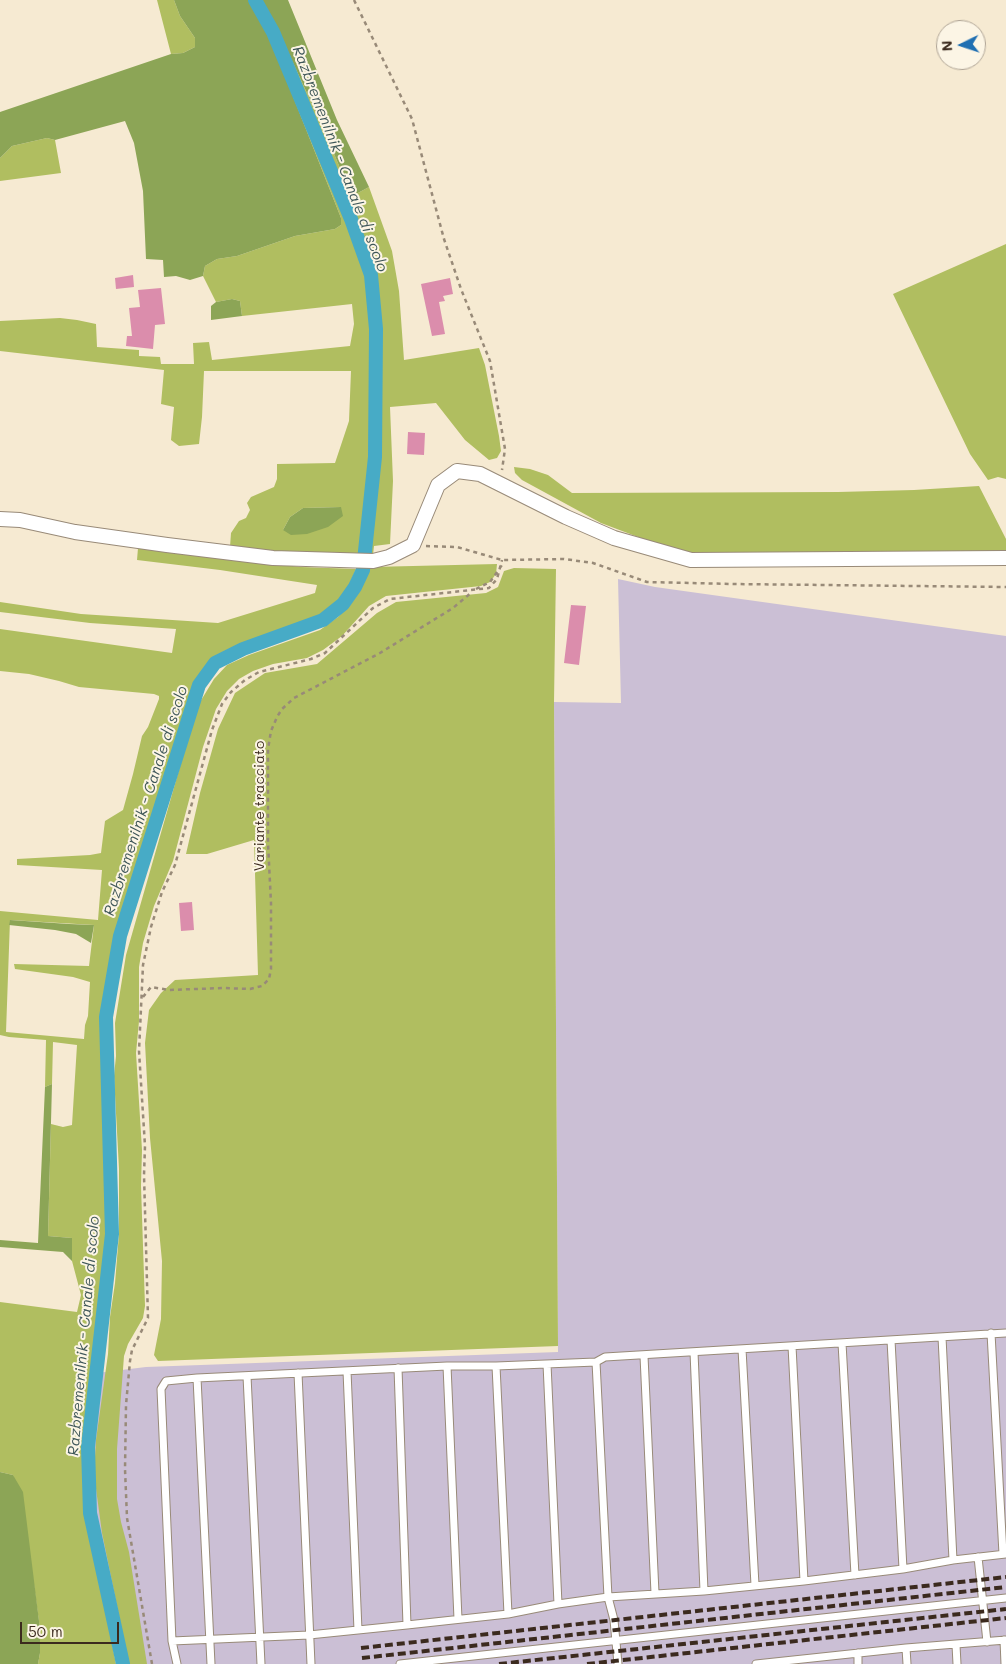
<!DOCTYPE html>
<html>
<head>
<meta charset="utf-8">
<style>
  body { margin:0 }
  #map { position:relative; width:1006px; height:1664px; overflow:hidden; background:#f6ead2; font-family:Mali,sans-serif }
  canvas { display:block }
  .north { position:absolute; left:936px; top:20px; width:50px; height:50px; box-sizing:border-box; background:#fcf5e5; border:1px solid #afa495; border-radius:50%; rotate:266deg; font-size:14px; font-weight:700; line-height:20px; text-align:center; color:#3b2a1e }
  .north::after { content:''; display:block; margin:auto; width:18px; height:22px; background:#1f6fb2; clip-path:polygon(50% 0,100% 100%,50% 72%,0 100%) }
  .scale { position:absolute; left:20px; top:1622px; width:99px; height:22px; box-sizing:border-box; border:2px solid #3b2a1e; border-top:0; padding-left:6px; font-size:15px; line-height:18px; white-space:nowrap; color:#3b2a1e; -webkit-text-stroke:4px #fcf5e5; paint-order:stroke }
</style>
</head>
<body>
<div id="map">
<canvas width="1006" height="1664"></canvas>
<div class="north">N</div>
<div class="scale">50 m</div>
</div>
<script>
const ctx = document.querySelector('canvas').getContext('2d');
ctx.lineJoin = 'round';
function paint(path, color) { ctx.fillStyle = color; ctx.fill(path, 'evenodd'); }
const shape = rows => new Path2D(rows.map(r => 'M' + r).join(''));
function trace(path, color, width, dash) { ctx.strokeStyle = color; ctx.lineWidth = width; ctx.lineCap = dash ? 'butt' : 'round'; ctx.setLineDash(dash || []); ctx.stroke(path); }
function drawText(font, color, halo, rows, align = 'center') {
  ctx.font = font + ' Mali,sans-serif'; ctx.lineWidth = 4; ctx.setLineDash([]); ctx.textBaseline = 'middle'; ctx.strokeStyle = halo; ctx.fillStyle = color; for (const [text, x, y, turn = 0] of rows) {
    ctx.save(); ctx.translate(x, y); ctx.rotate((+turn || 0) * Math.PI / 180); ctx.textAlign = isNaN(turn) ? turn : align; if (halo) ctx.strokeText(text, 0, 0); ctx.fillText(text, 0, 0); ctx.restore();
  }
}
const industrial = shape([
  [618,579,655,587,1006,636,1006,1664,123,1664,90,1513,88,1447,97,1373,146,1367,558,1352,554,702,621,703]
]);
const green = shape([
  [157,0,174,0,180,16,195,38,195,47,183,53,171,54],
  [251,0,260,0,275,24,325,132,347,185,356,194,369,187,392,251,399,291,404,360,479,348,485,365,499,436,501,451,497,458,489,460,465,440,436,403,390,407,393,481,390,544,374,546,373,555,299,554,230,547,231,533,239,521,246,518,250,510,247,503,251,497,274,487,277,479,277,464,335,463,349,421,351,371,204,371,202,417,199,444,179,446,171,440,174,407,161,404,164,370,0,351,0,321,60,318,77,320,96,324,97,347,139,350,139,356,160,357,161,364,194,364,193,343,209,342,212,360,350,346,354,324,352,304,242,316,240,301,232,299,216,302,203,276,205,266,217,259,237,256,295,236,335,229,341,225,341,218,270,38],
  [341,507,283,530,290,517,303,508],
  [47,138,55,140,61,173,0,181,0,158,12,146],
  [1006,244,1006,479,998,477,988,480,970,454,893,294],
  [514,467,530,469,548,475,572,493,838,492,914,490,979,486,1006,539,1006,553,720,554,691,553,662,546,601,523,522,480,515,473],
  [138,548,301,567,356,569,347,590,334,606,321,616,220,656,205,669,188,701,126,902,110,960,103,997,101,1024,109,1237,83,1447,83,1481,85,1507,116,1664,38,1664,40,1653,40,1629,34,1585,13,1475,0,1472,0,1302,77,1312,81,1295,72,1261,72,1238,48,1236,51,1124,63,1127,72,1125,77,1045,53,1042,52,1084,45,1087,46,1040,9,1037,0,1035,0,911,98,920,102,870,17,865,17,859,90,855,101,853,105,821,123,810,133,774,142,736,148,727,159,699,159,696,154,694,79,687,59,681,29,674,0,671,0,629,172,653,176,629,90,623,0,612,0,602,81,614,218,623,315,593,317,585,220,570,137,560],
  [10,920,94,925,89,966,14,964,15,969,73,977,90,982,88,1016,85,1025,84,1039,6,1032],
  [497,564,496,574,490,582,481,586,386,596,369,606,342,636,323,650,307,658,273,664,253,671,239,679,227,691,216,709,203,747,173,861,154,906,143,943,139,967,139,1021,136,1053,142,1150,141,1186,145,1306,143,1318,128,1344,124,1356,117,1449,117,1499,121,1522,129,1552,147,1664,129,1664,102,1533,94,1474,96,1440,108,1354,110,1317,115,1283,119,1234,119,1169,114,1076,116,1056,115,1023,126,955,189,735,200,702,214,679,227,665,249,655,320,630,338,617,353,601,371,567],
  [514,568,556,569,554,702,558,1346,158,1361,154,1355,161,1319,162,1261,150,1138,145,1043,149,1010,161,993,175,980,258,975,254,840,207,854,186,854,200,793,218,729,235,693,265,673,317,664,377,613,396,602,486,593,498,587,504,571]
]);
const forest = shape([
  [174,0,251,0,270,38,341,218,341,225,335,229,295,236,237,256,217,259,205,266,203,276,190,280,176,276,164,277,163,260,146,259,143,191,134,143,125,121,55,140,47,138,12,146,0,158,0,112,171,54,183,53,195,47,195,38,180,16],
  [260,0,288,0,337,120,369,187,356,194,347,185,325,132,275,24],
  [232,299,240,301,242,316,211,320,211,306,216,302],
  [341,507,343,516,328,527,307,534,291,535,283,530,290,517,303,508],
  [10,920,69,924,94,925,91,943,76,934,55,930,9,925],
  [52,1084,48,1236,72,1238,72,1261,63,1252,0,1247,0,1240,38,1243,45,1087],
  [0,1472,13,1475,23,1492,40,1629,40,1653,38,1664,0,1664]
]);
const canal = shape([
  [123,1664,90,1513,88,1447,112,1234,106,1017,120,936,199,685,215,663,243,649,323,620,343,604,355,587,363,570,375,457,376,329,371,275,351,219,273,32,255,0]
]);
const building = shape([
  [133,275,134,287,116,289,115,278],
  [450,278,453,294,443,296,445,301,439,302,445,334,432,336,421,284],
  [161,288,165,324,155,325,153,349,126,346,127,336,132,336,129,308,140,307,138,290],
  [408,432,425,433,424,455,407,454],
  [571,605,586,606,579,665,564,663],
  [192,902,194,930,181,931,179,903]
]);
const path = shape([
  [354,0,412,119,444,239,461,289,490,361,505,449,502,470],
  [426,546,457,547,502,560,564,559,593,563,647,582,733,584,1006,587],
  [476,589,490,582,502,565,503,562],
  [143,997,151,987,169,990,223,988,250,989,262,986,269,979,271,969,271,903,268,843,268,749,271,731,277,717,282,709,294,698,380,653,453,608,472,592],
  [152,1664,127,1518,125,1469,126,1405,130,1361,132,1350,148,1318,144,1175,145,1146,139,1051,143,965,151,927,162,892,175,865,212,730,222,704,231,692,245,680,259,672,311,659,325,653,373,608,390,599,489,588,497,579,502,560]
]);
const service = shape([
  [991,1333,1003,1554],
  [1006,1333,605,1357,596,1362,496,1366,447,1366,197,1378,166,1381,161,1389,172,1641,309,1635,407,1625,508,1614,558,1604,608,1597,704,1591,804,1581,903,1569,953,1560,1006,1554],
  [942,1337,953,1560],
  [891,1340,903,1569],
  [842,1343,855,1575],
  [792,1346,804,1581],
  [742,1349,755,1585],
  [694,1352,704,1591],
  [644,1356,655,1593],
  [596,1362,608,1597,614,1620,618,1664],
  [547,1364,558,1604],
  [447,1366,458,1619],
  [496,1366,508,1614],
  [398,1368,407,1625],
  [347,1371,358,1630],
  [298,1373,311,1664],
  [247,1376,261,1664],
  [197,1378,211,1664],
  [978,1557,987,1642],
  [1004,1640,1005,1664],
  [172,1641,177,1664],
  [956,1645,957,1664],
  [906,1648,907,1664],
  [858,1653,858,1664],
  [400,1664,1006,1598],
  [756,1664,906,1648,1006,1640]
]);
const minor = shape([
  [0,519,20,520,75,532,167,545,273,558,373,561,389,557,413,545,438,485,457,471,480,474,566,517,614,538,691,560,1006,558]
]);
const rail = shape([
  [361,1648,1006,1577],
  [362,1658,1006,1587],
  [499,1664,1006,1609],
  [587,1664,1006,1618]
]);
const streetNames = [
  ["Variante tracciato",260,806,-90]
];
const waterNames = [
  ["Razbremenilnik - Canale di scolo",340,159,69],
  ["Razbremenilnik - Canale di scolo",146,801,-72],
  ["Razbremenilnik - Canale di scolo",84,1336,-85]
];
paint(industrial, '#cbbfd5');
paint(green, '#b0be60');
paint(forest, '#8ca556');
trace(canal, '#47abc6', 14);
paint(building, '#db8dac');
trace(service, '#988a78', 9);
trace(minor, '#988a78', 16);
trace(path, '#988a78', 2.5, [4, 4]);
trace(service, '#fff', 7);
trace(minor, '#fff', 14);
trace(rail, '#3b2a1e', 4, [8, 4]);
drawText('14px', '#3b2a1e', '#fcf5e5', streetNames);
drawText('italic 15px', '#3f5759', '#fcf5e5', waterNames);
</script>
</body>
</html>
